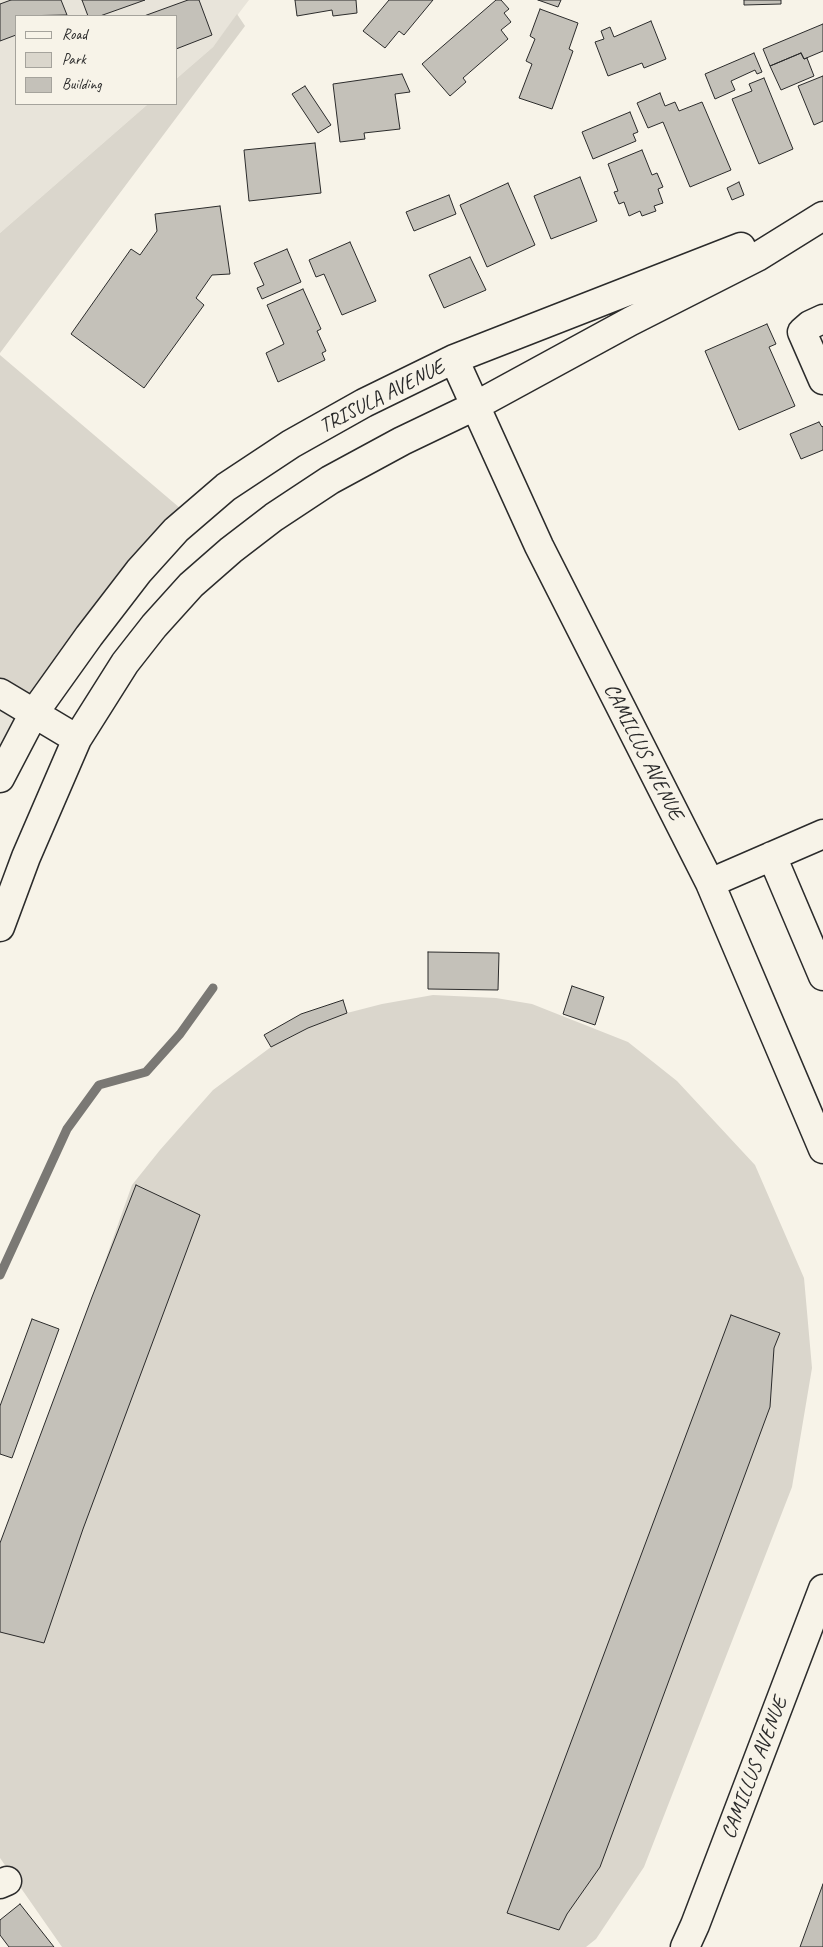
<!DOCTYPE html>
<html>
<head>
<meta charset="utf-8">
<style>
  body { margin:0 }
  #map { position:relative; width:823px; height:1947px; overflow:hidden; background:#f7f3e8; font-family:Caveat,sans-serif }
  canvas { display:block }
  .legend { position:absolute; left:15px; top:15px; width:162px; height:90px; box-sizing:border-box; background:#f7f3e8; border:1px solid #a5a39c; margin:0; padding:6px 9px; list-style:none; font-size:15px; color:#2b2b2b }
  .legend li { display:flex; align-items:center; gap:10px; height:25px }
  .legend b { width:25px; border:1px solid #a5a39c }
</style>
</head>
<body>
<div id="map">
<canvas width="823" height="1947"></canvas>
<ul class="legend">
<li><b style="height:6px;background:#f7f3e8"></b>Road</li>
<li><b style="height:14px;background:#dad6cc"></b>Park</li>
<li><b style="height:14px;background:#c4c1b9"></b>Building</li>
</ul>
</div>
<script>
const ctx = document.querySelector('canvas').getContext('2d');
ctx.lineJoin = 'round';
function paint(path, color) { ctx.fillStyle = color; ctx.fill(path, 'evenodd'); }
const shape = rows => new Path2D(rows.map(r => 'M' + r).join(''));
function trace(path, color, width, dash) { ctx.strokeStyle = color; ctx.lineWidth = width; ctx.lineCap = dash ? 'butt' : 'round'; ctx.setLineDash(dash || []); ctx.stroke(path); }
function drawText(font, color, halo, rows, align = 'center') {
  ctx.font = font + ' Caveat,sans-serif'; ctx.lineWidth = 4.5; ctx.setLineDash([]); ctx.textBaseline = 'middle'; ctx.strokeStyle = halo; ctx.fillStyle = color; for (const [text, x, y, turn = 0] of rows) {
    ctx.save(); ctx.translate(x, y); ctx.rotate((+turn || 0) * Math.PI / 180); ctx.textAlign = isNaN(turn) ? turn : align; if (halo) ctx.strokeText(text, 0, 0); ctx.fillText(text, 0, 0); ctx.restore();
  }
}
const built = shape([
  [0,0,249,0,213,47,176,79,176,16,16,16,16,104,148,104,0,233],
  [0,696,33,714,0,780]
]);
const green = shape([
  [237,14,245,26,0,353,0,233,148,104,176,104,176,79,213,47],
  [0,355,187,514,33,714,0,696],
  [433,995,496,998,532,1004,628,1042,677,1081,755,1165,804,1278,812,1368,792,1487,644,1867,596,1939,586,1947,62,1947,0,1858,0,1556,132,1185,160,1150,213,1090,271,1047,308,1028,347,1013,382,1004]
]);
const stream = shape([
  [0,1275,67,1129,99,1085,146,1072,180,1034,213,988]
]);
const building = shape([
  [11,0,61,0,67,15,16,16,16,35,0,41,0,4,11,0],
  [82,0,145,0,100,16,88,16,82,0],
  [188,0,199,0,212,35,176,49,176,16,144,16,188,0],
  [295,0,356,0,357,13,333,16,332,10,297,16,295,0],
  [389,0,433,0,404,35,399,31,385,48,363,31,389,0],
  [496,0,501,0,509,9,504,13,511,22,501,30,508,39,463,78,466,82,450,96,422,64,496,0],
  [538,0,561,0,558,7,538,0],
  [744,0,781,0,781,4,744,5,744,0],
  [540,9,578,23,569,49,573,51,552,109,519,98,532,64,526,61,535,39,530,36,540,9],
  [651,21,666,59,644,68,642,63,608,76,595,42,604,39,601,31,610,27,614,37,651,21],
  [823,24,823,51,804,59,801,53,770,66,763,49,823,24],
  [754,53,762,72,757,74,755,70,731,81,735,90,715,99,705,74,754,53],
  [801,53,804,59,807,58,814,76,781,90,770,66,801,53],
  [402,74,410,92,395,94,400,129,364,133,365,139,340,142,333,84,402,74],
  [823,76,823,121,814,125,798,86,823,76],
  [764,78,793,149,759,164,732,99,752,91,749,84,764,78],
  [305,86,331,125,318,133,292,94,305,86],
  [660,93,665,106,675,102,679,111,702,102,731,170,690,187,663,122,648,128,637,103,660,93],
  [630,112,638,132,633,134,636,141,593,159,582,132,630,112],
  [315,143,321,193,249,201,244,150,315,143],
  [642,150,652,175,657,173,663,187,658,189,663,203,654,206,656,211,642,216,640,211,629,216,624,202,619,204,614,192,618,191,608,164,642,150],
  [580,177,597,221,551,239,534,196,580,177],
  [739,182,744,195,732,200,727,188,739,182],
  [508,183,535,245,487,267,460,205,508,183],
  [449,195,456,214,414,231,406,212,449,195],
  [220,206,230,274,212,275,196,298,204,305,144,388,71,334,131,249,140,255,157,231,155,214,220,206],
  [350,242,376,301,342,315,324,274,316,277,309,260,350,242],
  [287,249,301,282,262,299,257,288,264,285,254,263,287,249],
  [470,257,486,290,444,308,429,275,470,257],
  [303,289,321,329,317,331,326,351,322,353,325,360,278,382,266,353,284,344,267,305,303,289],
  [767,324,776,344,769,347,795,406,739,430,705,351,767,324],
  [819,422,822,427,823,426,823,450,801,459,790,434,819,422],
  [428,952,499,953,498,990,428,989,428,952],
  [572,986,604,997,595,1025,563,1014,572,986],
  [343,1000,347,1013,308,1028,271,1047,264,1035,301,1014,343,1000],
  [136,1185,200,1215,83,1529,44,1643,0,1632,0,1543,92,1297,136,1185],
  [731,1315,780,1333,774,1348,770,1407,600,1867,567,1914,559,1930,507,1913,731,1315],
  [32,1319,59,1329,12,1458,0,1454,0,1406,32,1319],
  [823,1884,823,1947,800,1947,823,1884],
  [20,1904,54,1947,9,1947,0,1935,0,1920,20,1904]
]);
const minor = shape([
  [823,319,810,325,802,332,823,380],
  [454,359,539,546,710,883,823,1149],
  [0,693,77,739],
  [0,778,34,713,89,636,139,571,176,530,226,487,291,444,364,403,454,359,741,247],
  [772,856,823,976],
  [710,883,823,834],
  [0,927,26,857,77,739,125,663,154,626,191,585,231,550,274,517,330,480,402,441,475,406,631,321,757,257,823,216],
  [0,1884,7,1881],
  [685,1947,695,1925,823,1589]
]);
const streetNames = [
  ["TRISULA AVENUE",382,397,-27],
  ["CAMILLUS AVENUE",643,752,63],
  ["CAMILLUS AVENUE",755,1768,-69]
];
paint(built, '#e8e4da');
paint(green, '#dad6cc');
trace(stream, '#7a7874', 9);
paint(building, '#c4c1b9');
trace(building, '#2b2b2b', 1);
trace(minor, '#2b2b2b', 31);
trace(minor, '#f7f3e8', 28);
drawText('21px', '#2b2b2b', '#f7f3e8', streetNames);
</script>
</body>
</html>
